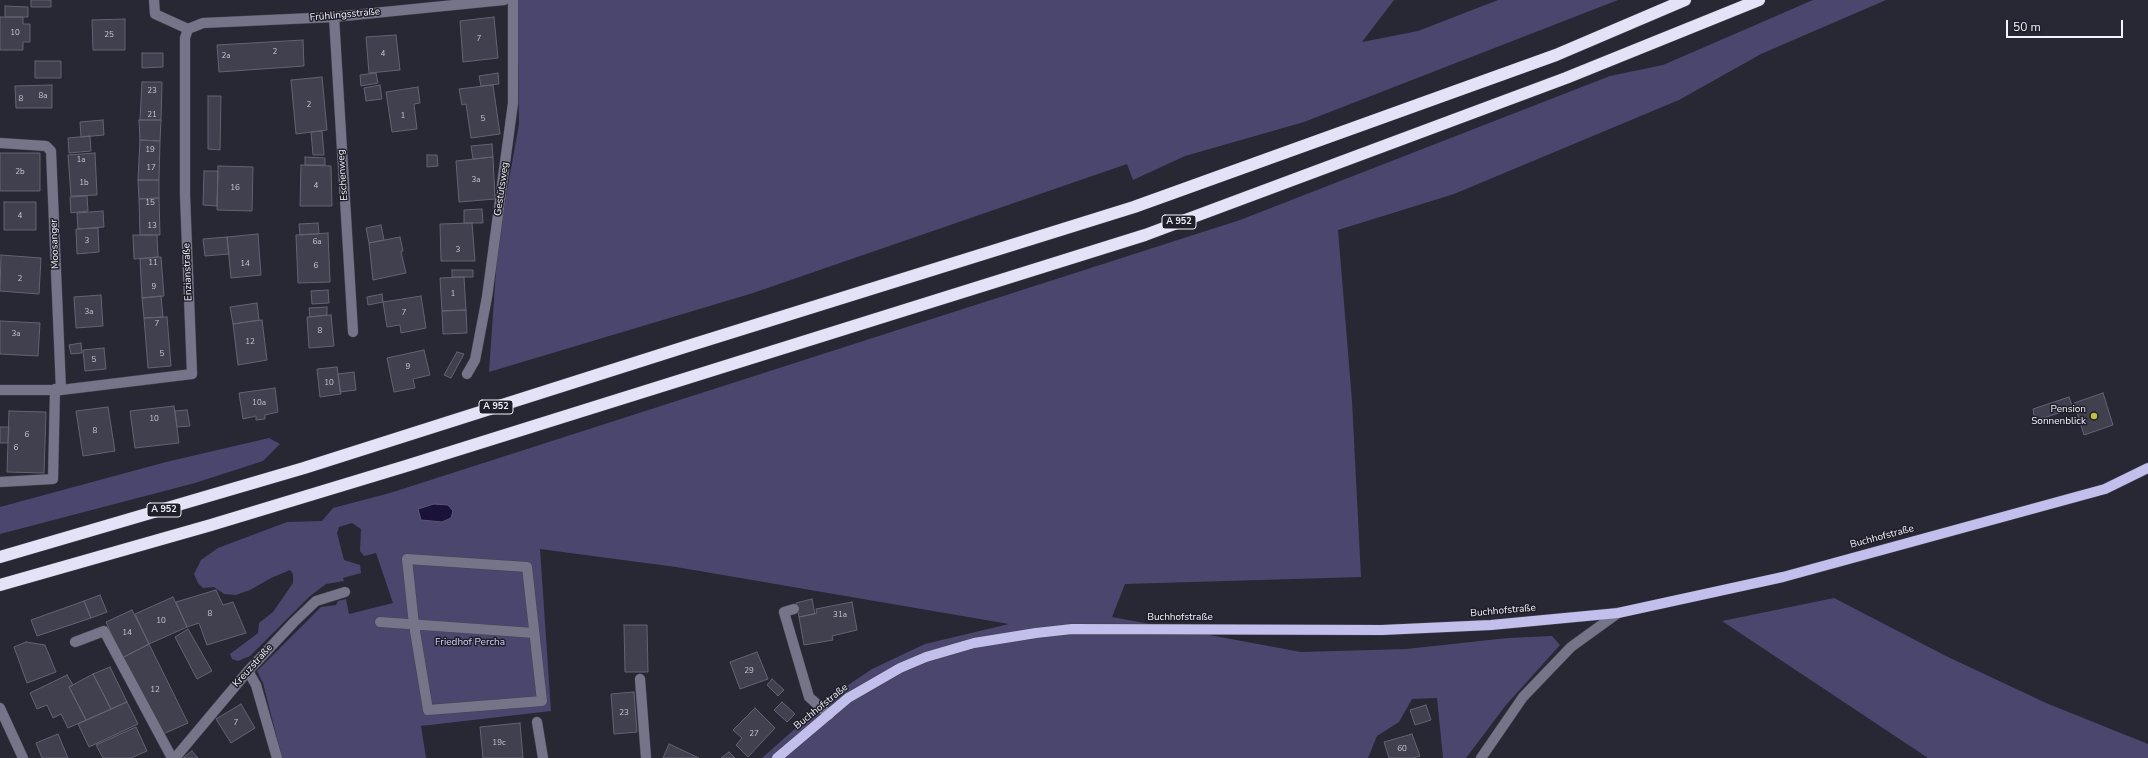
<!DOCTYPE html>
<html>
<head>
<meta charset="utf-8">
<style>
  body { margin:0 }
  #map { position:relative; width:2148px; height:758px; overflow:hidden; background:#282734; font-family:"Nunito Sans",sans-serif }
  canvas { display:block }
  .scale { position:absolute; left:2006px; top:20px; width:117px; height:18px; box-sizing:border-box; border:2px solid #f3f3fb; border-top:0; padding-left:5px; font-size:12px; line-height:14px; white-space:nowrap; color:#f3f3fb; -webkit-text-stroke:3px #1f1e29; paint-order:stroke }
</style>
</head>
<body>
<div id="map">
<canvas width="2148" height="758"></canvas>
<div class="scale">50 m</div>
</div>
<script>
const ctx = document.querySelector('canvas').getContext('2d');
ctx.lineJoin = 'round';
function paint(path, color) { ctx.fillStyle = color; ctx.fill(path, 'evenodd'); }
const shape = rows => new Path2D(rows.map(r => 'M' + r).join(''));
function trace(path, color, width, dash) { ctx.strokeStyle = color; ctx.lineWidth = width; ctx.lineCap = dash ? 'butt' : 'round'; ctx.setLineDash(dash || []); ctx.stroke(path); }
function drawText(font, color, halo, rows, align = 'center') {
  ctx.font = font + ' "Nunito Sans",sans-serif'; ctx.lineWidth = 3; ctx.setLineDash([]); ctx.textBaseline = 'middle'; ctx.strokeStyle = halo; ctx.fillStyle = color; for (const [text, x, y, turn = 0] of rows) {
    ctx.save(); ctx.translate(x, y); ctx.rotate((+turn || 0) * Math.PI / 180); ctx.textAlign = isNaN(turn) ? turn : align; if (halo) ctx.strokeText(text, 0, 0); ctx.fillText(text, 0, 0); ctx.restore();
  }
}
const green = shape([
  [517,0,1394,0,1362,42,1418,31,1498,0,1618,0,1304,122,1185,156,1133,180,1127,164,753,293,489,372,498,241,519,124],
  [1813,0,1886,0,1761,54,1679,100,1454,194,1338,230,1352,401,1361,577,1125,584,1112,617,1301,652,1406,649,1508,638,1552,636,1560,645,1506,705,1466,758,1443,758,1437,698,1412,699,1399,722,1377,736,1368,758,762,758,832,696,872,669,925,644,1009,624,676,567,540,549,551,711,421,726,426,758,282,758,263,683,257,671,321,607,336,605,338,601,346,599,349,614,393,603,376,553,364,556,360,551,361,529,352,523,339,527,337,533,344,560,360,565,361,573,343,578,344,581,326,584,310,596,250,656,238,661,232,659,230,654,258,633,259,623,273,612,293,583,293,574,290,570,271,578,250,590,236,595,224,594,214,587,203,588,198,583,194,574,201,560,218,548,287,522,322,521,333,508,390,493,1240,220,1610,76,1663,65],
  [269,438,280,444,263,461,195,483,0,534,0,507,166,462],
  [1834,598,1946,656,2046,703,2148,744,2148,758,1928,758,1722,621]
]);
const water = shape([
  [434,504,448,505,453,511,451,518,442,522,421,520,418,509,434,504]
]);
const building = shape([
  [31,0,51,0,51,7,31,7,31,0],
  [5,6,28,7,28,17,5,17,5,6],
  [0,17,23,17,23,24,30,24,30,42,23,42,23,50,0,50,0,17],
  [494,17,498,58,463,62,460,21,494,17],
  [125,19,125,50,93,50,92,20,125,19],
  [396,35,400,70,369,73,366,37,396,35],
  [303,40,304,66,219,72,217,45,303,40],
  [142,53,163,53,163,67,142,68,142,53],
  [35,61,61,61,61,78,35,78,35,61],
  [376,73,378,83,361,86,360,75,376,73],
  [498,73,499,84,481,86,479,76,498,73],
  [322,77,327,130,296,134,291,80,322,77],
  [142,82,162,82,161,120,140,120,142,82],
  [52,85,52,108,16,108,15,86,52,85],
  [380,85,382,99,366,101,364,88,380,85],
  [493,85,500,134,471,138,466,104,462,105,459,89,493,85],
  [418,87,420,103,414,104,417,129,392,132,386,92,418,87],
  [208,96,221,96,220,150,208,149,208,96],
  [103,120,104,135,81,137,80,122,103,120],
  [139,120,161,120,160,141,140,140,139,120],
  [322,131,324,155,313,155,311,132,322,131],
  [90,136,91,151,69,153,68,138,90,136],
  [140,140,160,141,159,180,138,180,140,140],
  [492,144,493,157,473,159,471,146,492,144],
  [0,153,40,153,40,191,0,191,0,153],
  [95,153,97,195,71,196,68,155,95,153],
  [427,155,437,155,438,166,427,167,427,155],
  [305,157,325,158,325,165,305,165,305,157],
  [493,157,495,199,459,202,456,161,493,157],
  [301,165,331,166,332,206,300,206,301,165],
  [218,166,253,167,252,211,217,210,218,166],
  [204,171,218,171,217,206,203,205,204,171],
  [138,180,159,180,159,198,139,199,138,180],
  [87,196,88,211,71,213,70,197,87,196],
  [159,198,160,235,140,235,139,199,159,198],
  [4,202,36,202,36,230,4,230,4,202],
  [482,209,483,223,464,223,464,210,482,209],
  [103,211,104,227,78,229,77,213,103,211],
  [318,223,319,234,300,235,299,224,318,223],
  [472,223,475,261,441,261,440,224,472,223],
  [381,225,384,240,369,243,366,228,381,225],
  [98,228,99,252,77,254,76,229,98,228],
  [328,233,330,282,298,283,296,235,328,233],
  [258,234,261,275,231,278,227,237,258,234],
  [133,235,157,235,158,257,134,259,133,235],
  [227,237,229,254,205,256,203,239,227,237],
  [400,237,403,251,401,252,406,273,373,280,369,243,400,237],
  [1,255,41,258,39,294,0,291,1,255],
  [158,257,161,257,164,296,142,298,140,259,158,257],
  [452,270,473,270,473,277,452,277,452,270],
  [464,277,466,310,442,311,440,278,464,277],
  [328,290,329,303,312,304,311,291,328,290],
  [382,294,383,302,368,305,367,297,382,294],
  [101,295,103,326,76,328,74,297,101,295],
  [161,296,163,317,144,318,142,298,161,296],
  [421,296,426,328,401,333,400,325,387,327,383,302,421,296],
  [257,303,259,320,233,324,230,307,257,303],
  [327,307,327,315,310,317,309,308,327,307],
  [466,310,467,333,443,334,442,311,466,310],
  [331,315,334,346,309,348,307,317,331,315],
  [167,317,171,366,148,368,144,318,167,317],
  [262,320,267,360,238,365,233,324,262,320],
  [0,321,40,323,38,356,0,354,0,321],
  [81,343,82,353,71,354,69,345,81,343],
  [104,348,106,369,85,371,83,350,104,348],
  [424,350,430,375,413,379,415,388,394,392,387,358,424,350],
  [457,352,464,354,451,378,444,375,457,352],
  [337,367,341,394,320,397,317,369,337,367],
  [354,372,356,390,340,392,338,374,354,372],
  [275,388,278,412,265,415,265,419,256,420,256,416,243,419,239,393,275,388],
  [2103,393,2113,425,2084,435,2074,403,2103,393],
  [2069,397,2073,408,2035,421,2033,409,2069,397],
  [174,406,179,443,135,448,130,411,174,406],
  [108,407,115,451,83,456,76,411,108,407],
  [187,410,190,426,177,427,175,411,187,410],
  [9,411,46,412,44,473,7,472,9,411],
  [0,427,9,427,8,443,0,443,0,427],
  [216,590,223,605,233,602,246,633,207,645,199,623,187,627,176,602,216,590],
  [100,595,107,612,91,618,84,601,100,595],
  [173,597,187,627,149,644,135,614,173,597],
  [812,599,815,614,799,617,796,603,812,599],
  [84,601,91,618,37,636,31,620,84,601],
  [852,602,857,630,832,636,833,640,804,645,799,617,817,613,816,609,852,602],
  [132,610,149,644,122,658,106,622,132,610],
  [624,625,647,625,648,672,625,672,624,625],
  [188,629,212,671,197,679,175,637,188,629],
  [26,642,45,645,56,672,27,683,14,647,26,642],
  [149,644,188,723,161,735,122,658,149,644],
  [757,652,768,679,740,689,730,662,757,652],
  [110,667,127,702,111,709,93,674,110,667],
  [93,674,111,709,86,720,69,687,93,674],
  [67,675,73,685,69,687,86,720,68,728,61,714,53,718,47,705,37,709,30,693,67,675],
  [772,679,784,690,778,696,767,685,772,679],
  [634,692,637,732,614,734,611,694,634,692],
  [127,702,138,724,89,747,78,724,127,702],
  [782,702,795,714,787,722,774,710,782,702],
  [241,704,255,728,231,743,216,719,241,704],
  [1426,705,1431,720,1415,725,1410,710,1426,705],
  [755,708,775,728,748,757,736,745,742,738,733,730,755,708],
  [520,723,523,758,483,758,480,727,520,723],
  [136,727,147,751,131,758,103,758,96,745,136,727],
  [58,734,68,758,42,758,36,743,58,734],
  [1412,734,1420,756,1413,758,1389,758,1384,742,1412,734],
  [669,744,699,758,663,758,669,744],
  [192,751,198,758,183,758,192,751],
  [729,752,735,758,721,758,729,752]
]);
const minor = shape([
  [154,0,155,14,188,29],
  [334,17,353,332],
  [188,29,203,23,334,17,504,0],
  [0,143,46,146,51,151,61,390],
  [467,374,475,360,487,297,513,103,513,0],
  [0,390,61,390,192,374,185,195,185,38,188,29],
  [0,482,53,479,55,389],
  [407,559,527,567,542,701,428,710,414,625,407,559],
  [794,609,784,612,809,697,829,715],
  [380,622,534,633],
  [75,642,104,631,172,758],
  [248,671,256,685,277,758],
  [640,679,646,758],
  [0,708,23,758],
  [537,722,543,758],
  [175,758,248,671,294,622,316,601,345,592],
  [1481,758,1523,697,1571,647,1618,613]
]);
const major = shape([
  [777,758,848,698,900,668,926,657,974,643,1036,633,1072,629,1382,630,1491,625,1618,613,1783,577,2105,489,2148,468]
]);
const highway = shape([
  [0,557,304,468,688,346,1134,207,1556,55,1685,0],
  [0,585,211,525,406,466,1145,235,1566,78,1759,0]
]);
const markers = [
  [2094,416,4,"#bfbe41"]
];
const numberNames = [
  ["10",15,33],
  ["25",109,35],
  ["7",479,39],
  ["2",275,52],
  ["4",383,54],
  ["2a",226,56],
  ["23",152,91],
  ["8a",43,96],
  ["8",21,99],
  ["2",309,105],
  ["21",152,115],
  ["1",403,116],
  ["5",483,119],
  ["19",150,150],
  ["1a",81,160],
  ["17",151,168],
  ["2b",20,172],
  ["3a",476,180],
  ["1b",84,183],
  ["4",316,186],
  ["16",235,188],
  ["15",150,203],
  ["4",20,216],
  ["13",152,226],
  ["3",87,241],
  ["6a",317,242],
  ["3",458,250],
  ["11",153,263],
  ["14",245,264],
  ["6",316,266],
  ["2",20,279],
  ["9",154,287],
  ["1",453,294],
  ["3a",89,312],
  ["7",404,313],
  ["7",157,324],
  ["8",320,331],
  ["3a",16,334],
  ["12",250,342],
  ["5",162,354],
  ["5",94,360],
  ["9",408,367],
  ["10",329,383],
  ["10a",259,403],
  ["10",154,419],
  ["8",95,431],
  ["6",27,435],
  ["6",16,448],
  ["8",210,614],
  ["31a",840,615],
  ["10",161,621],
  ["14",127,633],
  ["29",749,671],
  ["12",155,690],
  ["23",624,713],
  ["7",236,723],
  ["27",754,734],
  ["19c",499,743],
  ["60",1402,749]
];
const shields = [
  [1179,222,34],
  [496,407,34],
  [164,510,34]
];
const shieldNames = [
  ["A 952",1179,222],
  ["A 952",496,407],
  ["A 952",164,510]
];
const streetNames = [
  ["Frühlingsstraße",345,15,-5],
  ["Eschenweg",343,175,-94],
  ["Gestütsweg",502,189,-82],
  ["Moosanger",55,244,-92],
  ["Enzianstraße",188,272,-92],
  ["Buchhofstraße",1882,537,-15],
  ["Buchhofstraße",1503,611,-5],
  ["Buchhofstraße",1180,618],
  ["Kreuzstraße",253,666,-48],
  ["Buchhofstraße",821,707,-39]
];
const poiNames = [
  ["Pension",2086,410],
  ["Sonnenblick",2086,422]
];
const parkNames = [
  ["Friedhof Percha",470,643]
];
paint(green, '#4b466e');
paint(water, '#1a1239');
trace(water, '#5b5673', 1);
paint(building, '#41404e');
trace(building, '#646372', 1);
trace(minor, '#444450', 11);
trace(major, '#444450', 11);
trace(highway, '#444450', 13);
trace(minor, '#767489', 10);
trace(major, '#c3bfec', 10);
trace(highway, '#e3e2f7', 12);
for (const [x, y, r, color] of markers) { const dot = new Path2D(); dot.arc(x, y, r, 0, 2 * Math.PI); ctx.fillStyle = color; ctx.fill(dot); trace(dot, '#1f1e29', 1.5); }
drawText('8px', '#c6c6d0', null, numberNames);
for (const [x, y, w] of shields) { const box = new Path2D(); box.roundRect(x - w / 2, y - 7, w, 14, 3); ctx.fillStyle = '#1f1e29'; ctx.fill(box); trace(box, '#f3f3fb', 1); }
drawText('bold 9px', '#f3f3fb', null, shieldNames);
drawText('10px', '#f3f3fb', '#1f1e29', streetNames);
drawText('10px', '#f3f3fb', '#1f1e29', poiNames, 'right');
drawText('10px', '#d6d2ff', '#1f1e29', parkNames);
</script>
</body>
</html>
